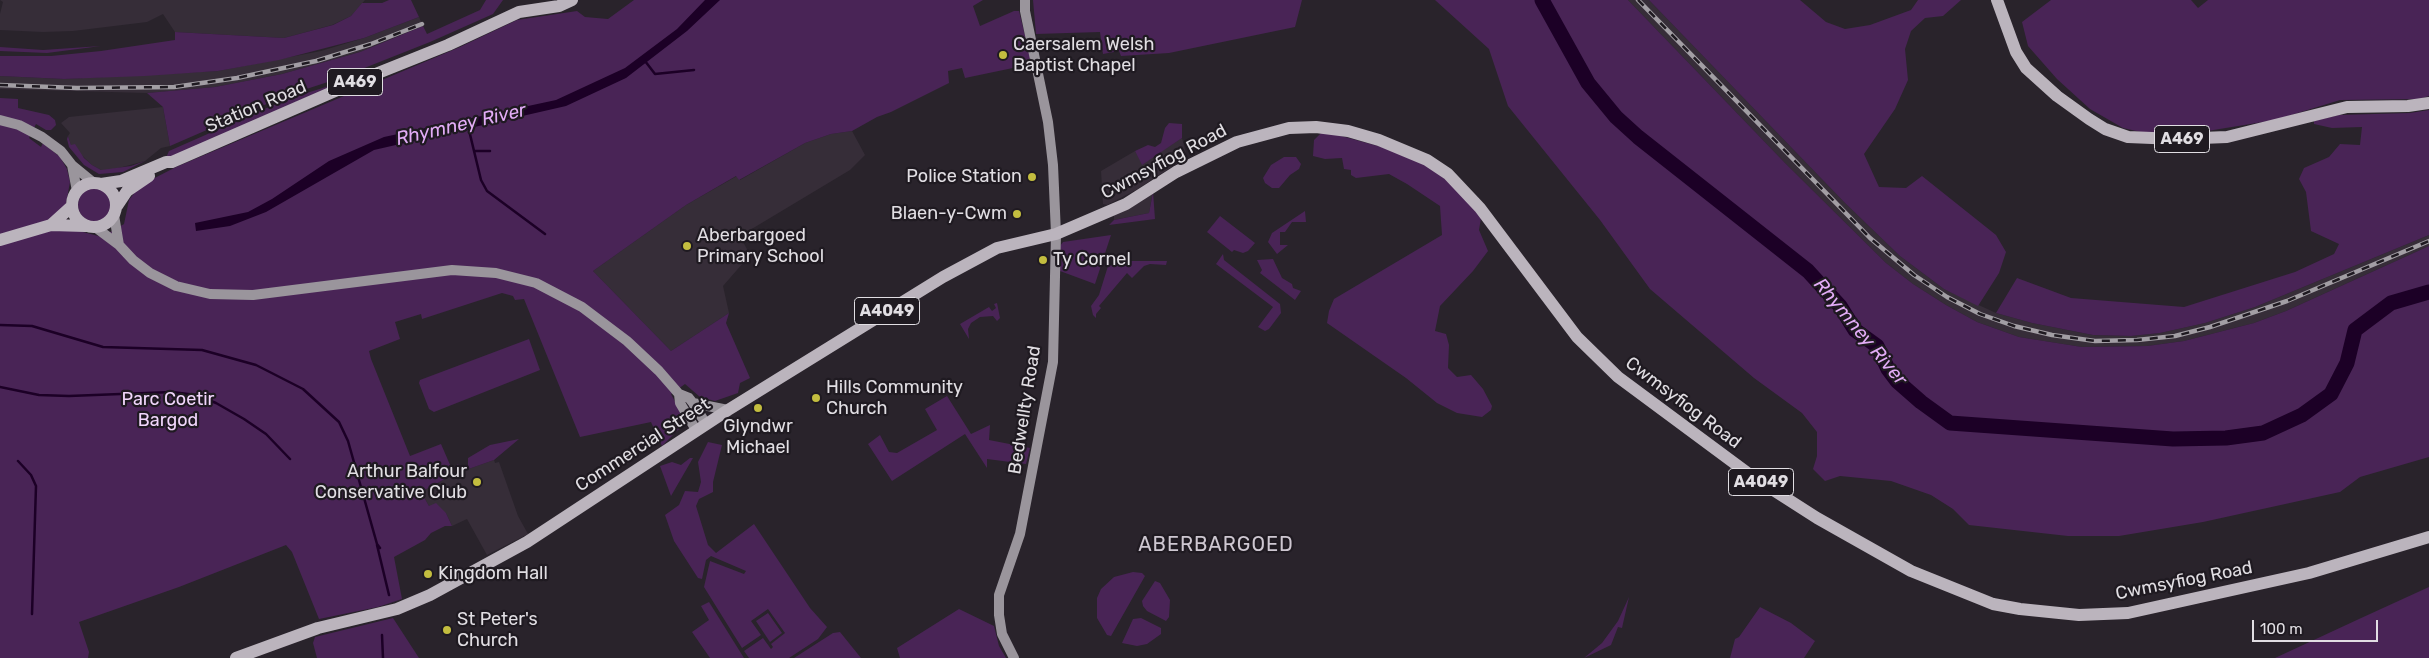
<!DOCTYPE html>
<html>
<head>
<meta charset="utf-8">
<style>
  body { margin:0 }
  #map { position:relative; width:2429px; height:658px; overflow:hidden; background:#29232b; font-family:Rubik,sans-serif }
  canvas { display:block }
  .scale { position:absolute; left:2252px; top:620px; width:126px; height:22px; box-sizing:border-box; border:2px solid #e1dee3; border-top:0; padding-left:6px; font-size:15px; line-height:18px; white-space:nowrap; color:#e1dee3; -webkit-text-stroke:4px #1f1a21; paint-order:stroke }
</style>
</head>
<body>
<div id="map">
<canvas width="2429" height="658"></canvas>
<div class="scale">100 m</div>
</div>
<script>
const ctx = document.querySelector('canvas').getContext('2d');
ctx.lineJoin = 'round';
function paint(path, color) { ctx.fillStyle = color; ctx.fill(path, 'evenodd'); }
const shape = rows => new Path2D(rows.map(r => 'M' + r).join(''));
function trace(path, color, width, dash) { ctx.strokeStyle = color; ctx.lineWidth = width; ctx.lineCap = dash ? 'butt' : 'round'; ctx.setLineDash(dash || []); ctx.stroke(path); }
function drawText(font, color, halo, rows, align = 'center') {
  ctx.font = font + ' Rubik,sans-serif'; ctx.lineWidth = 4.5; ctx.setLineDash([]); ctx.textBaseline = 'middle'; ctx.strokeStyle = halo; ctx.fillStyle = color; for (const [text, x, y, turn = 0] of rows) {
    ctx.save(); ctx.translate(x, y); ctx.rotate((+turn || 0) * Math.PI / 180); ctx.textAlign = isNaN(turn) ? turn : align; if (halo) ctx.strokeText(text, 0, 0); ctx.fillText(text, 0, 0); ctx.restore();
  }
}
const built = shape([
  [0,0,365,0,351,16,332,25,284,38,175,32,163,14,147,22,73,31,43,32,0,30,0,14,3,2],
  [1628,0,1649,0,1845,203,1900,256,1944,289,1996,313,2032,323,2093,335,2131,336,2160,333,2205,323,2255,307,2429,235,2429,246,2286,311,2254,323,2184,341,2147,346,2082,347,2019,337,1977,322,1946,305,1913,284,1886,263,1785,163],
  [419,17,423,26,360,52,282,74,215,87,147,93,0,89,0,76,64,79,218,71,321,51,364,38],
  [163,107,170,146,161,148,145,161,111,170,101,170,92,165,71,145,68,136,70,133,61,123,69,117],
  [852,131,865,155,850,170,740,236,750,255,723,286,729,313,671,351,593,271,686,205,737,176,740,180,805,143,831,134],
  [1182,138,1187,157,1136,190,1107,205,1103,204,1101,171,1135,151,1142,164],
  [1153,192,1149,213,1114,220,1114,215],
  [494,460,495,463,499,462,518,516,528,534,487,555,467,519,452,526,446,513,429,506,421,492,454,474]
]);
const green = shape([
  [389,0,411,0,419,17,364,38,279,60,218,71,145,76,64,79,0,76,0,56,51,56,101,51,175,40,175,32,284,38,333,25,351,16,362,3,382,3],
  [486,0,503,0,493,14,430,42,334,80,285,96,170,146,163,107,147,93,215,87,282,74,360,52,423,26,427,34,480,10],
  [634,0,983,0,973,6,980,26,1014,11,1019,11,1032,64,965,78,962,68,948,71,949,83,891,112,877,117,852,131,831,134,805,143,739,180,736,176,686,205,593,271,671,351,729,313,726,323,750,378,740,383,738,393,715,401,700,397,685,384,671,394,682,415,679,416,679,429,662,446,651,422,580,437,524,299,515,300,513,296,502,293,422,319,421,314,395,322,400,339,369,351,371,359,410,456,441,444,454,474,421,492,429,506,436,503,446,513,452,526,445,526,431,533,425,540,394,557,402,599,378,607,319,619,292,552,286,545,179,587,79,622,89,652,88,658,0,658,0,98,18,99,18,108,49,115,55,120,56,125,51,130,46,130,36,124,29,138,41,147,43,143,60,157,67,169,70,182,66,204,67,220,83,232,102,237,124,224,129,200,135,192,143,184,176,167,460,47,517,20,577,11,585,17,608,19],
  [1033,0,1302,0,1295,27,1169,53,1121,56,1119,51,1103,54,1100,32,1036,34],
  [1435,0,1628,0,1785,163,1886,263,1913,284,1946,305,1977,322,2019,337,2082,347,2147,346,2184,341,2254,323,2286,311,2429,246,2429,457,2360,477,2340,492,2203,522,2119,536,2068,536,1969,525,1953,509,1931,495,1891,481,1840,476,1825,481,1813,469,1817,456,1817,432,1802,413,1754,378,1650,289,1600,220,1508,106,1489,49],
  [1649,0,1800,0,1826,22,1845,29,1870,25,1911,10,1918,0,1961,0,1943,16,1925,18,1911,31,1905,49,1908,80,1895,109,1864,154,1879,187,1906,188,1922,176,1996,235,2006,252,1999,273,1978,306,1944,289,1900,256,1845,203],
  [2051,0,2191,0,2198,8,2208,0,2429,0,2429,96,2419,99,2340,100,2275,120,2195,133,2145,133,2123,128,2090,109,2057,79,2028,46,2022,22],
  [101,46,47,53,0,51,0,47,43,50],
  [339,83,165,160,169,151,287,99],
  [2429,110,2429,235,2255,307,2205,323,2160,333,2131,336,2093,335,2032,323,1996,313,2017,278,2071,298,2184,307,2295,272,2334,254,2339,244,2311,231,2306,192,2299,179,2304,168,2329,157,2340,144,2360,145,2362,127,2332,128,2314,124,2314,121,2339,115,2410,113],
  [1169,123,1182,124,1182,138,1142,165,1135,151,1148,145,1155,147,1161,143,1165,128],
  [1323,131,1400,152,1430,167,1460,191,1481,218,1479,230,1488,251,1473,271,1440,306,1435,331,1446,334,1449,345,1448,368,1457,377,1471,375,1483,389,1492,406,1491,410,1482,417,1457,413,1437,403,1406,378,1327,323,1329,311,1334,299,1442,235,1440,206,1407,184,1389,174,1356,178,1351,175,1351,170,1344,169,1342,158,1325,159,1313,156,1314,140],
  [68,136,71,145,75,144,84,158,92,165,101,170,131,166,145,161,123,172,99,174,84,165,69,147,67,139],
  [1284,157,1296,157,1301,164,1299,169,1290,175,1279,188,1272,188,1265,183,1263,178,1271,165],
  '78 205a17 17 0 1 1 34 0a17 17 0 1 1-34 0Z',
  [1153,192,1155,219,1109,225,1114,220,1149,213],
  [1305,211,1306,222,1292,222,1285,232,1280,232,1280,245,1288,245,1277,254,1268,242,1272,233],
  [1220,216,1255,243,1248,251,1243,253,1234,250,1232,252,1207,232],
  [1111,235,1095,284,1060,271,1060,246,1063,242],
  [1223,254,1224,260,1280,304,1281,313,1269,329,1265,331,1258,327,1273,307,1216,264],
  [1273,259,1282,278,1292,284,1293,288,1301,291,1295,300,1260,273,1262,270,1257,260],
  [1122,261,1167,261,1166,265,1150,264,1144,266,1132,278,1127,273,1099,306,1101,308,1096,314,1096,318,1093,315,1091,306,1099,295,1108,266],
  [997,303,1000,318,997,321,993,316,980,317,971,323,968,329,969,339,960,324,989,307,992,311,996,308,994,304],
  [529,339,540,370,434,412,429,409,419,383,420,380],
  [947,396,971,434,990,425,989,440,1030,448,1026,464,987,459,987,468,965,434,892,481,868,444,880,435,889,452,897,453,937,430,925,409],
  [519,439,494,460,460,472,457,464,463,467,468,465,468,458,490,445],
  [708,442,722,445,713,482,713,492,699,499,696,506,708,545,716,553,754,524,810,608,827,627,818,639,789,658,749,658,744,651,763,638,771,649,773,647,771,644,785,633,768,609,751,621,761,635,742,648,704,587,710,561,744,574,746,571,711,556,706,560,702,579,698,578,674,541,665,515,679,505,685,491,698,492,701,482,698,462],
  [690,458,693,458,671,496,660,466,672,462,681,465],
  [1133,572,1142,573,1145,576,1111,636,1107,635,1097,618,1097,598,1101,589,1114,577],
  [1155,581,1160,583,1170,600,1169,617,1166,621,1147,611,1143,606,1142,601],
  [2429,587,2429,658,2275,658,2359,619],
  [1629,597,1622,628,1618,627,1611,645,1584,658,1602,643,1618,621],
  [709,602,744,658,710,658,692,632,709,620,701,606],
  [1760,607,1791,623,1815,641,1804,658,1730,658,1735,639,1739,637],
  [959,609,994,626,999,646,1006,658,900,658,897,648],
  [768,613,782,633,770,642,756,621],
  [393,618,419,658,317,658,313,643,315,637],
  [1141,618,1161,628,1161,634,1147,644,1137,646,1122,643,1133,619],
  [840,632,861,658,794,658,833,633]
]);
const water = shape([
  [705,0,720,0,687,31,626,78,566,106,374,150,266,212,230,226,196,231,195,223,248,212,272,199,329,161,384,137,556,100,625,68,677,29]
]);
const stream = shape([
  [645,61,655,74,694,70],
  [468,126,481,180,487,191,545,234],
  [474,151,490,151],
  [0,325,32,326,103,347,202,350,256,365,303,389,339,422,348,441,377,544,380,548],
  [0,387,39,395,69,396,172,392,196,395,216,403,244,419,266,434,290,459],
  [18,461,31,475,36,486,32,614],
  [377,545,389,595],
  [382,635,383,658]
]);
const river = shape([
  [1542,0,1588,83,1616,117,1638,137,1808,271,1840,306,1855,330,1877,346,1888,369,1897,381,1921,402,1950,423,2173,439,2226,438,2263,433,2302,415,2331,394,2347,363,2355,330,2391,303,2429,292]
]);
const secondary = shape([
  [0,120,19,125,42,137,61,151,72,165,94,183],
  [72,165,77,191],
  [114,215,119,245],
  [95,227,119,245,133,260,150,273,176,286,210,294,253,295,452,270,496,273,536,283,582,307,627,341,659,371,679,394,689,398,693,403,706,424],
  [679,394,680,403,696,430],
  [693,403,728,410],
  [1014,658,1002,634,999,615,999,595,1020,534,1053,362,1056,234,1053,165,1048,122,1025,11,1025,0]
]);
const primary = shape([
  [1997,0,2016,52,2026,68,2057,96,2089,119,2105,129,2128,137,2176,139,2227,137,2347,107,2408,106,2429,103],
  '72 205a22 22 0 1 1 44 0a22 22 0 1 1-44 0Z',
  [101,184,121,181,166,162,172,162,358,81,448,45,519,12,559,6,572,0],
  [117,206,127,191,149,176],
  [51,225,72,206],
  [0,240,51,225,85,226],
  [236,658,318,628,397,609,430,595,527,542,728,410,943,277,997,248,1056,234,1126,204,1176,172,1237,142,1289,128,1316,127,1348,131,1379,140,1427,160,1448,174,1480,208,1577,337,1618,377,1753,477,1817,518,1911,571,1993,604,2020,609,2079,615,2128,613,2309,573,2429,537]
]);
const rail = shape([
  [1638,0,1870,238,1914,275,1947,297,1980,314,2014,326,2052,335,2095,341,2137,340,2175,336,2210,327,2287,301,2429,241],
  [0,85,77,88,174,87,237,78,316,61,371,44,422,24]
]);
const markers = [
  [1003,55,5,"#c3bd3f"],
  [1032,177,5,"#c3bd3f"],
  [1017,214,5,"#c3bd3f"],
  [687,246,5,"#c3bd3f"],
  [1043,260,5,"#c3bd3f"],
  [816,398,5,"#c3bd3f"],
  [758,408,5,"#c3bd3f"],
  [477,482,5,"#c3bd3f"],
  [428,574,5,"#c3bd3f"],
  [447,630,5,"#c3bd3f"]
];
const shields = [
  [355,82,55],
  [2182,139,55],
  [887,311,65],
  [1761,482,65]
];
const shieldNames = [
  ["A469",355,82],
  ["A469",2182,139],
  ["A4049",887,311],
  ["A4049",1761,482]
];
const poiNames = [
  ["Caersalem Welsh",1013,45],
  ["Baptist Chapel",1013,66],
  ["Police Station",1022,177,"right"],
  ["Blaen-y-Cwm",1007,214,"right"],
  ["Aberbargoed",697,236],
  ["Primary School",697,257],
  ["Ty Cornel",1053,260],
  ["Hills Community",826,388],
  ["Church",826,409],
  ["Glyndwr",758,427,"center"],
  ["Michael",758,448,"center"],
  ["Arthur Balfour",467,472,"right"],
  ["Conservative Club",467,493,"right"],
  ["Kingdom Hall",438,574],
  ["St Peter's",457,620],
  ["Church",457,641]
];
const streetNames = [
  ["Station Road",256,107,-23],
  ["Cwmsyfiog Road",1164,162,-28],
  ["Cwmsyfiog Road",1683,403,37],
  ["Bedwellty Road",1025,410,-81],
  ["Commercial Street",643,445,-33],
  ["Cwmsyfiog Road",2184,581,-11]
];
const parkNames = [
  ["Parc Coetir",168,400],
  ["Bargod",168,421]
];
const waterNames = [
  ["Rhymney River",461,125,-13],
  ["Rhymney River",1860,332,50]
];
const quarterNames = [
  ["ABERBARGOED",1216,545]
];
paint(built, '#362d38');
paint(green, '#492456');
paint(water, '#1c0026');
trace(stream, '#1c0026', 2.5);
trace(river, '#1c0026', 15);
trace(secondary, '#9a959c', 10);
trace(primary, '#bbb4bd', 12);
trace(rail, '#a29ea4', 4.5);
trace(rail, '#1f1a21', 2.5, [8]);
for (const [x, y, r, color] of markers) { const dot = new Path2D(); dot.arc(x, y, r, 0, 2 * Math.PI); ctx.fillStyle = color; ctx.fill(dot); trace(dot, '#1f1a21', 2); }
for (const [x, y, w] of shields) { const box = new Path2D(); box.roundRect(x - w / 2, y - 13.5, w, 27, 4); ctx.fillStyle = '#1f1a21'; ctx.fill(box); trace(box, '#e1dee3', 1); }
drawText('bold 16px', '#e1dee3', null, shieldNames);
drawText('18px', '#e1dee3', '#1f1a21', poiNames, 'left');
drawText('18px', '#e1dee3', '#1f1a21', streetNames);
drawText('18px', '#f1d6fb', '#1f1a21', parkNames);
drawText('italic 19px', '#e2acf6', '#1f1a21', waterNames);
ctx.letterSpacing = '1px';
drawText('20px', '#cec7d1', '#1f1a21', quarterNames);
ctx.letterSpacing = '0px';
</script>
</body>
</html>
